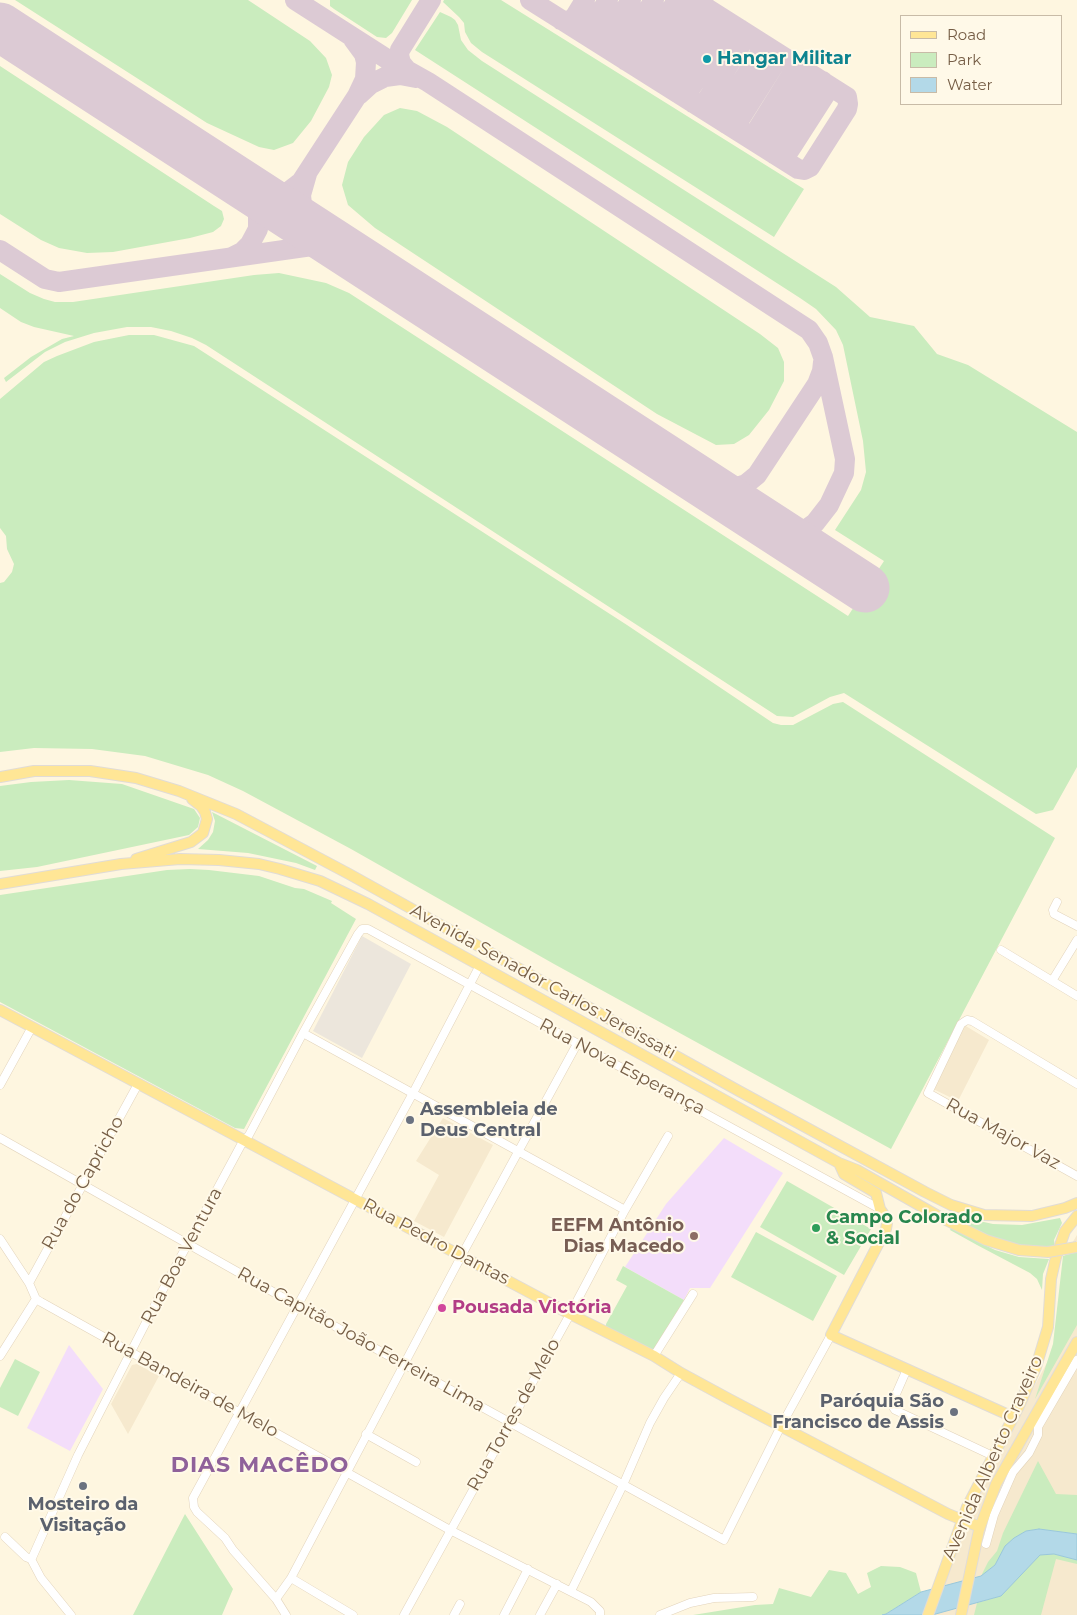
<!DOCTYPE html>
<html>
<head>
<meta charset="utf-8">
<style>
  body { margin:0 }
  #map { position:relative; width:1077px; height:1615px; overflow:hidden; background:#fef6e0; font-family:Montserrat,sans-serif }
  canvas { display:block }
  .legend { position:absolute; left:900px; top:15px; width:162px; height:90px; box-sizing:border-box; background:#fff9e8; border:1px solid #c8bba7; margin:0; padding:6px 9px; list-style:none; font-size:15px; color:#765e46 }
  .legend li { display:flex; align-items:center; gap:10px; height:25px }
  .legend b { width:25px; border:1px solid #c8bba7 }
</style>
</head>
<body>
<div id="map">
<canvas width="1077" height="1615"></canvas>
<ul class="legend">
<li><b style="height:6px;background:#ffe696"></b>Road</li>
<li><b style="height:14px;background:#caecbe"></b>Park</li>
<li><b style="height:14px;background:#b3d9e8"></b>Water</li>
</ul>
</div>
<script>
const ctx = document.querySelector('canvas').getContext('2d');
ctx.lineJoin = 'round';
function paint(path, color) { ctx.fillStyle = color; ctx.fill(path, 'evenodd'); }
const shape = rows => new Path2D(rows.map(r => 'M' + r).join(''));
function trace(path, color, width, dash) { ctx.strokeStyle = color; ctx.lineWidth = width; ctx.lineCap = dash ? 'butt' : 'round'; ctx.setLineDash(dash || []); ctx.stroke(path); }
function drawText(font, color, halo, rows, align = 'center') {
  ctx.font = font + ' Montserrat,sans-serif'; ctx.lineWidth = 4; ctx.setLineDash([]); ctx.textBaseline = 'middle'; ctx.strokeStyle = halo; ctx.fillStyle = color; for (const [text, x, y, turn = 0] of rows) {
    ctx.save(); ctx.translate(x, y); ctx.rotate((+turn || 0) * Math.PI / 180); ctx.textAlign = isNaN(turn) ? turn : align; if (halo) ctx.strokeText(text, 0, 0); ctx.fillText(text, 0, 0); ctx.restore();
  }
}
const residential = shape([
  [964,1025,989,1040,958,1101,931,1088],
  [443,1118,493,1145,444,1237,414,1221,439,1175,416,1161],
  [1077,1235,1077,1615,934,1615,955,1548,967,1519,1018,1416,1055,1348,1065,1255],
  [137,1364,159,1376,128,1434,111,1404,132,1365]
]);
const industrial = shape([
  [362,936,411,964,362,1058,313,1031]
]);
const education = shape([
  [724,1138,783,1173,710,1288,690,1288,684,1300,625,1267,666,1204],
  [69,1345,103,1389,70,1451,27,1428]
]);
const green = shape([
  [15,0,248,0,310,41,326,58,332,75,329,87,311,121,293,143,274,150,259,147,207,123],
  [330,0,412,0,392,33,386,38,377,37,334,9,330,6],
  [444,0,501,0,804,189,774,237,482,52,471,43,465,32,464,23,459,17,443,2],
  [440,12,451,17,455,20,458,25,461,40,468,50,482,61,836,287,870,317,914,326,937,354,968,365,1077,432,1077,767,1053,810,1036,814,844,693,830,697,793,717,777,716,206,345,192,338,171,331,151,327,127,327,94,333,65,342,45,352,6,382,4,378,31,357,62,339,74,336,34,327,21,322,0,308,0,274,30,293,44,299,55,302,73,302,254,275,279,273,326,283,349,293,848,616,884,561,835,530,861,490,866,472,863,441,843,345,836,330,816,309,800,298,415,50],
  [0,66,214,206,222,211,224,219,221,226,213,232,190,238,113,252,87,253,59,248,41,240,0,214],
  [400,108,417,111,447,127,760,334,778,348,784,362,784,381,769,410,749,435,734,444,716,445,657,414,375,228,348,205,342,185,348,162,364,137,384,115],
  [129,335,154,335,194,346,627,625,773,723,781,725,793,725,833,704,843,702,1055,838,891,1149,554,964,351,849,243,791,208,775,145,756,92,749,34,748,0,752,0,583,4,582,12,572,14,564,7,549,6,536,0,528,0,399,44,362,57,356,94,342],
  [69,780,122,784,194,809,200,818,198,827,189,835,37,867,0,871,0,786,31,782],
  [212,812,317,866,315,870,296,863,248,853,198,849,208,840,213,832,215,821],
  [190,869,209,870,259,876,295,888,304,889,332,901,331,903,356,919,244,1129,235,1128,0,1002,0,895,167,870],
  [787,1181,871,1229,844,1275,760,1227],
  [956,1216,993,1224,1022,1225,1060,1218,1062,1223,1054,1240,1055,1247,1038,1247,1007,1243,990,1236,955,1219],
  [951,1228,995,1250,1019,1257,1049,1259,1043,1274,1042,1290,1037,1279,1030,1273,977,1245,950,1230],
  [756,1232,837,1276,813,1321,731,1277],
  [1077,1252,1077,1325,1035,1399,1053,1344,1063,1256],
  [623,1266,684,1300,656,1349,650,1351,606,1327,606,1324,627,1286,616,1280],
  [15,1359,40,1372,18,1416,0,1407,0,1388],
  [1038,1461,1056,1494,1077,1495,1077,1534,1039,1529,1026,1531,1014,1538,1005,1546,995,1565,981,1576,988,1562,997,1551,1003,1533],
  [185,1514,233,1589,222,1615,133,1615],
  [1054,1554,1077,1560,1077,1564,1056,1559,1041,1615,974,1615,977,1603,1001,1596,1040,1555],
  [881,1566,900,1567,916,1573,921,1592,886,1614,882,1615,693,1615,755,1605,773,1604,779,1588,811,1597,829,1570,846,1573,858,1594,871,1587,867,1573]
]);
const water = shape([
  [1039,1529,1077,1534,1077,1560,1054,1554,1040,1555,1001,1596,932,1615,882,1615,886,1614,921,1592,981,1576,995,1565,1005,1546,1014,1538,1026,1531,1039,1529]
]);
const taxiway = shape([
  [295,0,387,59,428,82,809,330,818,343,823,357,845,459,844,473,829,505,815,523,808,528,803,531,788,530,766,524],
  [530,0,798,169,804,170,810,167,847,109,848,104,847,97,694,0],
  [561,20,569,21,574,18,585,0],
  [578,30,582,32,590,29,608,0],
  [594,40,601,42,606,39,631,0],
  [610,50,618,52,624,48,654,0],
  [626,61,633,63,641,58,677,0],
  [406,69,401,63,399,55,400,50,431,0],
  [643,71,649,73,657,69,694,10,694,3,692,0],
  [660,82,666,83,673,80,710,22,710,13,707,8],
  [677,93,686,93,690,89,727,32,727,25,724,19],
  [359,95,371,84,385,77,400,75,416,78],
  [693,103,701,104,707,100,741,45,744,36,740,29],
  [710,113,717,114,721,112,725,108,760,53,760,46,757,40],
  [726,124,736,124,740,119,776,62,777,56,773,50],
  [743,134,751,135,757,130,792,74,793,66,789,60],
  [759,144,763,146,771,143,808,85,810,76,806,71],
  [775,155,781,156,787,154,793,145,825,95,826,89,823,81],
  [307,174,301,195,303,213,311,227,339,247],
  [239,182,258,192,273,195,288,192,301,182,357,96,365,79,366,62,364,54,353,39],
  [0,250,45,279,59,282,319,245,335,247,344,250],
  [232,257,242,252,250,244,258,229,258,209,256,202,251,194,243,185],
  [701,482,718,488,734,488,746,484,757,475,817,384,822,371,823,362]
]);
const runway = shape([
  [0,27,865,588]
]);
const minor = shape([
  [1057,902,1053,910,1054,914,1077,926],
  [1001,950,1077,996],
  [1052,981,1077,940],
  [303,1033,625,1210],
  [1077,1084,972,1021,967,1020,961,1024,928,1093,1077,1176],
  [0,1085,32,1027],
  [0,1138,298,1306,724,1540,781,1426,831,1335],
  [0,1239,29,1283,36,1299,41,1302,450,1530,591,1602,600,1611,600,1615],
  [29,1283,138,1084],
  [0,1356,36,1299],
  [654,1356,693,1294],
  [907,1369,893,1401,893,1407,895,1410,993,1456],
  [366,1434,416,1462],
  [5,1537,26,1557,31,1559,32,1558,78,1455,159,1297,241,1145,249,1135,303,1033,358,934,362,929,368,929,880,1209],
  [986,1544,994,1515,1013,1472,1029,1453,1038,1435,1038,1427,1077,1360],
  [31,1559,41,1578,71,1615],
  [291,1578,353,1615],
  [571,1591,623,1485,650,1423,664,1398,681,1373],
  [276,1599,291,1578,464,1251,577,1044],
  [286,1615,276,1599,233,1550,225,1538,197,1512,194,1507,193,1498,413,1093,480,965],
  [404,1615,568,1318,625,1210,668,1136],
  [454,1615,460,1604],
  [504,1615,528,1569],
  [540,1615,557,1584],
  [660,1615,690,1603,714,1598,753,1597]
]);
const major = shape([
  [0,777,34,771,90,771,136,778,179,791,236,814,349,874,739,1091,925,1192,951,1205,984,1215,1032,1216,1065,1208,1077,1203],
  [136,859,191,842,203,833,207,819,205,812,201,806,192,799],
  [0,884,121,864,180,859,219,860,259,864,280,869,320,881,368,904,839,1163,857,1170,940,1217],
  [0,1010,570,1314,654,1356,681,1373,729,1399,948,1514,980,1527],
  [839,1163,844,1174,876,1193,880,1209,887,1219,887,1223,886,1229,831,1335,1013,1417],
  [928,1615,967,1507,1019,1406,1036,1367,1048,1327,1051,1279,1056,1257,1065,1231,1077,1216],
  [961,1615,979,1530,996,1484,1077,1342]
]);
const majorBridge = shape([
  [940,1217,986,1240,1019,1250,1048,1252,1077,1247]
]);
const markers = [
  [707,59,5,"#0f9aa8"],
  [410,1120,5,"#6b7280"],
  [816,1228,5,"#2e9e5b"],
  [694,1236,5,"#8d6e63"],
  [442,1308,5,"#d1479c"],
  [954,1412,5,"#6b7280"],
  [83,1486,5,"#6b7280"]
];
const cultureNames = [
  ["Hangar Militar",717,59]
];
const streetNames = [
  ["Avenida Senador Carlos Jereissati",543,982,29],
  ["Rua Nova Esperança",622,1067,28],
  ["Rua Major Vaz",1003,1134,29],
  ["Rua do Capricho",83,1183,-61],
  ["Rua Pedro Dantas",436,1242,28],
  ["Rua Boa Ventura",182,1256,-62],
  ["Rua Capitão João Ferreira Lima",361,1340,29],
  ["Rua Bandeira de Melo",190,1385,29],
  ["Rua Torres de Melo",514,1415,-61],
  ["Avenida Alberto Craveiro",993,1458,-66]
];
const worshipNames = [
  ["Assembleia de",420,1110],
  ["Deus Central",420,1131],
  ["Paróquia São",944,1402,"right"],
  ["Francisco de Assis",944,1423,"right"],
  ["Mosteiro da",83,1505,"center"],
  ["Visitação",83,1526,"center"]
];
const leisureNames = [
  ["Campo Colorado",826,1218],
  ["& Social",826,1239]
];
const educationNames = [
  ["EEFM Antônio",684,1226],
  ["Dias Macedo",684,1247]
];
const hotelNames = [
  ["Pousada Victória",452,1308]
];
const districtNames = [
  ["DIAS MACÊDO",260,1466]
];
paint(residential, '#f6e9ce');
paint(industrial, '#ece6dc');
paint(education, '#f3ddfa');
paint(green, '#caecbe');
paint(water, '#b3d9e8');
trace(water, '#99c8db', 1);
trace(taxiway, '#dccad4', 20);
trace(runway, '#dccad4', 49);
trace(minor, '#e2d3bb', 9);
trace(major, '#e1dcd6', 12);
trace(minor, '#fff', 8);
trace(major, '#ffe696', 10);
trace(majorBridge, '#e1dcd6', 12, []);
trace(majorBridge, '#ffe696', 10);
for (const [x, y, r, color] of markers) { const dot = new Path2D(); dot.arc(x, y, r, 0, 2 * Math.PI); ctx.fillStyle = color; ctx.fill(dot); trace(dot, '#fff9e8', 2); }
drawText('bold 18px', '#0d838f', '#fff9e8', cultureNames, 'left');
drawText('18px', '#765e46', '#fff9e8', streetNames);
drawText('bold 18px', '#5b616d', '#fff9e8', worshipNames, 'left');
drawText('bold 18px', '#27864d', '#fff9e8', leisureNames, 'left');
drawText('bold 18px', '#785e54', '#fff9e8', educationNames, 'right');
drawText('bold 18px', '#b23c85', '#fff9e8', hotelNames, 'left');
ctx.letterSpacing = '1px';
drawText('bold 22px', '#8f619a', '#fff9e8', districtNames);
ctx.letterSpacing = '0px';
</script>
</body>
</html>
